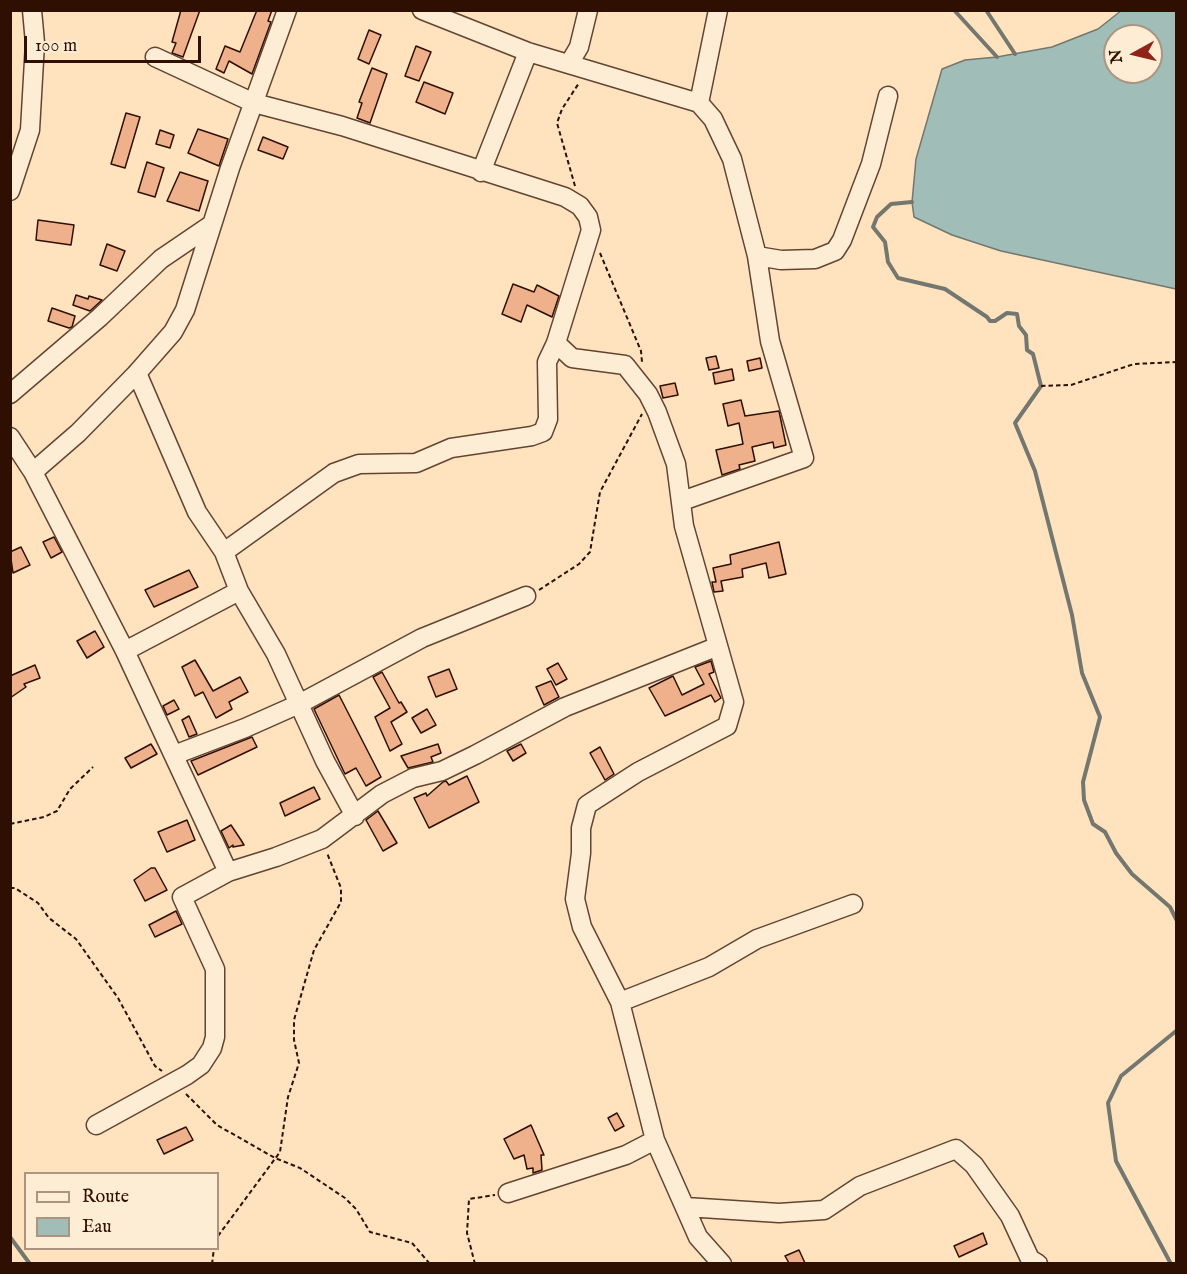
<!DOCTYPE html>
<html>
<head>
<meta charset="utf-8">
<style>
  body { margin:0 }
  #map { position:relative; width:1187px; height:1274px; overflow:hidden; background:#fee3be; font-family:"IM FELL English",serif }
  canvas { display:block }
  .frame { position:absolute; inset:0; border:12px solid #2e0f02; pointer-events:none }
  .legend { position:absolute; left:24px; top:1172px; width:195px; height:78px; box-sizing:border-box; background:#feedd5; border:2px solid #ab9481; margin:0; padding:8px 10px; list-style:none; font-size:18px; color:#2e0f02 }
  .legend li { display:flex; align-items:center; gap:12px; height:30px }
  .legend b { width:30px; border:2px solid #ab9481 }
  .north { position:absolute; left:1103px; top:24px; width:60px; height:60px; box-sizing:border-box; background:#feedd5; border:2px solid #ab9481; border-radius:50%; rotate:262deg; font-size:16px; font-weight:700; line-height:24px; text-align:center; color:#2e0f02 }
  .north::after { content:''; display:block; margin:auto; width:21px; height:27px; background:#8f2418; clip-path:polygon(50% 0,100% 100%,50% 72%,0 100%) }
  .scale { position:absolute; left:24px; top:36px; width:177px; height:27px; box-sizing:border-box; border:3px solid #2e0f02; border-top:0; padding-left:8px; font-size:18px; line-height:21px; white-space:nowrap; color:#2e0f02; -webkit-text-stroke:4px #feedd5; paint-order:stroke }
</style>
</head>
<body>
<div id="map">
<canvas width="1187" height="1274"></canvas>
<div class="frame"></div>
<ul class="legend">
<li><b style="height:8px;background:#feedd5"></b>Route</li>
<li><b style="height:16px;background:#a1bdb8"></b>Eau</li>
</ul>
<div class="north">N</div>
<div class="scale">100 m</div>
</div>
<script>
const ctx = document.querySelector('canvas').getContext('2d');
ctx.lineJoin = 'round';
function paint(path, color) { ctx.fillStyle = color; ctx.fill(path, 'evenodd'); }
const shape = rows => new Path2D(rows.map(r => 'M' + r).join(''));
function trace(path, color, width, dash) { ctx.strokeStyle = color; ctx.lineWidth = width; ctx.lineCap = dash ? 'butt' : 'round'; ctx.setLineDash(dash || []); ctx.stroke(path); }
const water = shape([
  [1122,10,1176,11,1176,289,1001,251,952,235,914,217,912,202,916,159,942,69,965,60,997,57,1052,47,1098,29,1122,10],
  [1115,36,1151,36,1151,72,1115,72,1115,36]
]);
const stream = shape([
  [954,10,997,57],
  [986,10,1015,54],
  [912,202,891,204,877,217,873,227,885,242,888,262,898,278,945,289,987,317,990,321,995,321,1007,313,1017,314,1019,326,1026,335,1027,350,1033,354,1041,386,1015,423,1035,471,1072,615,1082,673,1100,717,1083,782,1084,800,1093,824,1105,832,1116,853,1132,874,1170,907,1176,919],
  [10,1237,30,1264],
  [1171,1264,1116,1161,1108,1103,1121,1076,1176,1031]
]);
const building = shape([
  [181,10,200,10,183,57,172,53,176,43,172,42,181,10],
  [257,10,272,10,268,21,271,22,252,74,229,61,224,73,216,69,225,46,240,52,257,10],
  [369,30,381,35,369,64,358,59,369,30],
  [416,46,431,52,419,81,405,76,416,46],
  [372,68,387,74,370,123,357,118,362,103,359,102,372,68],
  [424,82,453,93,445,114,416,102,424,82],
  [126,113,140,117,125,168,111,164,126,113],
  [198,129,228,139,219,166,188,153,198,129],
  [160,130,174,135,170,148,156,144,160,130],
  [263,137,288,147,283,159,258,150,263,137],
  [147,162,164,168,155,197,138,192,147,162],
  [180,172,208,181,199,211,167,201,180,172],
  [38,220,74,225,71,245,36,240,38,220],
  [107,244,125,251,117,271,100,265,107,244],
  [513,284,534,292,537,285,559,296,552,317,527,305,521,322,502,314,513,284],
  [76,295,88,299,89,296,102,300,90,311,73,305,76,295],
  [52,308,75,316,72,327,69,328,48,321,52,308],
  [716,356,719,368,709,370,706,358,716,356],
  [760,358,762,368,749,371,747,361,760,358],
  [732,369,734,380,715,384,713,373,732,369],
  [675,383,678,395,663,398,660,386,675,383],
  [741,400,745,416,779,411,786,445,774,448,773,442,752,447,755,461,739,465,740,469,722,475,716,450,743,444,739,423,728,426,723,404,741,400],
  [54,537,62,552,51,558,43,542,54,537],
  [779,542,786,574,769,578,766,563,742,569,743,577,721,581,723,591,714,592,712,582,716,582,713,568,731,564,730,555,779,542],
  [21,547,30,565,13,573,10,552,21,547],
  [189,570,198,587,154,607,145,590,189,570],
  [95,631,104,647,87,658,77,641,95,631],
  [195,660,213,691,240,677,248,692,229,702,232,709,216,718,203,692,195,696,182,667,195,660],
  [711,661,714,672,709,674,721,698,715,702,711,695,665,716,649,688,673,676,682,695,704,684,695,667,711,661],
  [558,663,567,679,556,685,547,669,558,663],
  [35,665,40,678,24,684,26,687,10,698,10,676,35,665],
  [449,669,457,689,436,697,428,677,449,669],
  [382,672,399,703,401,702,407,712,391,722,402,744,390,751,375,717,390,708,373,677,382,672],
  [551,681,559,697,544,705,536,687,551,681],
  [339,695,381,777,366,786,356,768,345,774,314,709,339,695],
  [174,700,179,709,167,715,163,706,174,700],
  [427,709,436,725,421,733,412,718,427,709],
  [189,716,197,734,189,737,182,720,189,716],
  [252,737,257,747,198,775,191,761,252,737],
  [151,744,157,754,131,768,125,758,151,744],
  [438,744,441,753,431,757,433,762,408,768,401,756,438,744],
  [521,744,526,753,513,761,507,751,521,744],
  [600,747,614,774,605,780,590,753,600,747],
  [467,776,479,802,429,828,414,798,426,793,427,796,443,782,446,781,449,785,467,776],
  [314,787,320,799,285,816,280,803,314,787],
  [378,811,397,843,383,851,366,820,378,811],
  [187,820,195,840,167,852,158,832,187,820],
  [231,825,241,840,244,845,233,847,233,845,229,848,221,831,231,825],
  [151,868,155,868,167,890,145,901,134,880,151,868],
  [176,911,182,924,155,937,149,925,176,911],
  [617,1113,624,1126,615,1131,608,1118,617,1113],
  [531,1125,544,1155,541,1155,542,1170,533,1173,533,1168,527,1169,524,1155,514,1159,504,1139,531,1125],
  [186,1127,193,1140,164,1154,157,1140,186,1127],
  [983,1233,987,1244,959,1257,954,1246,983,1233],
  [799,1250,805,1263,789,1263,785,1256,799,1250]
]);
const path = shape([
  [575,186,557,123,562,109,579,83],
  [600,253,641,351,642,362],
  [1041,386,1071,385,1134,364,1176,362],
  [539,590,579,564,590,552,600,492,642,414],
  [10,824,44,817,57,811,70,789,93,767],
  [10,888,15,888,38,903,49,918,76,939,118,998,155,1066,162,1071],
  [186,1094,217,1125,275,1158,300,1168,345,1198,356,1209,370,1232,412,1243,430,1264],
  [218,1236,280,1152,288,1097,299,1063,294,1040,294,1020,314,950,341,902,341,888,327,853],
  [212,1264,214,1248],
  [475,1264,467,1233,469,1199,495,1195]
]);
const minor = shape([
  [422,10,528,52,699,103,713,119,732,159,757,256,770,341,804,458,682,501],
  [155,57,254,103,342,126,565,197,580,206,588,217,591,230,556,343,547,362,548,419,543,432,532,436,451,448,416,463,359,464,334,473,224,552],
  [569,64,579,47,588,10],
  [699,103,718,10],
  [481,172,528,52],
  [10,191,30,130,35,43,32,10],
  [757,256,781,260,815,259,835,251,842,240,871,164,888,96],
  [556,343,572,358,625,365,648,394,657,412,676,464,684,526,734,702,727,726,638,772,587,805,581,828,581,853,575,899,582,927,620,1002,655,1140,698,1237,722,1264],
  [137,373,197,512,224,552,239,591,276,654,325,761,355,816],
  [10,394,100,317,161,259,211,225],
  [10,437,33,472,125,651,228,872],
  [33,472,78,433,137,373,173,332,185,310,230,168,287,10],
  [125,651,239,591],
  [174,755,245,728,299,704,422,638,526,596],
  [620,1002,709,967,757,939,853,904],
  [96,1125,187,1075,201,1065,212,1048,215,1037,215,969,182,897,228,872,276,857,322,839,382,794,413,778,442,771,475,755,565,707,716,647],
  [508,1193,626,1155,655,1140],
  [686,1207,779,1213,824,1210,860,1186,956,1149,974,1165,1010,1216,1030,1259,1038,1264]
]);
paint(water, '#a1bdb8');
trace(water, '#73776f', 1.5);
trace(stream, '#73776f', 4);
paint(building, '#eeb18b');
trace(building, '#2e0f02', 1.5);
trace(minor, '#624431', 21);
trace(path, '#2e0f02', 2, [4.5, 3]);
trace(minor, '#feedd5', 18);
</script>
</body>
</html>
